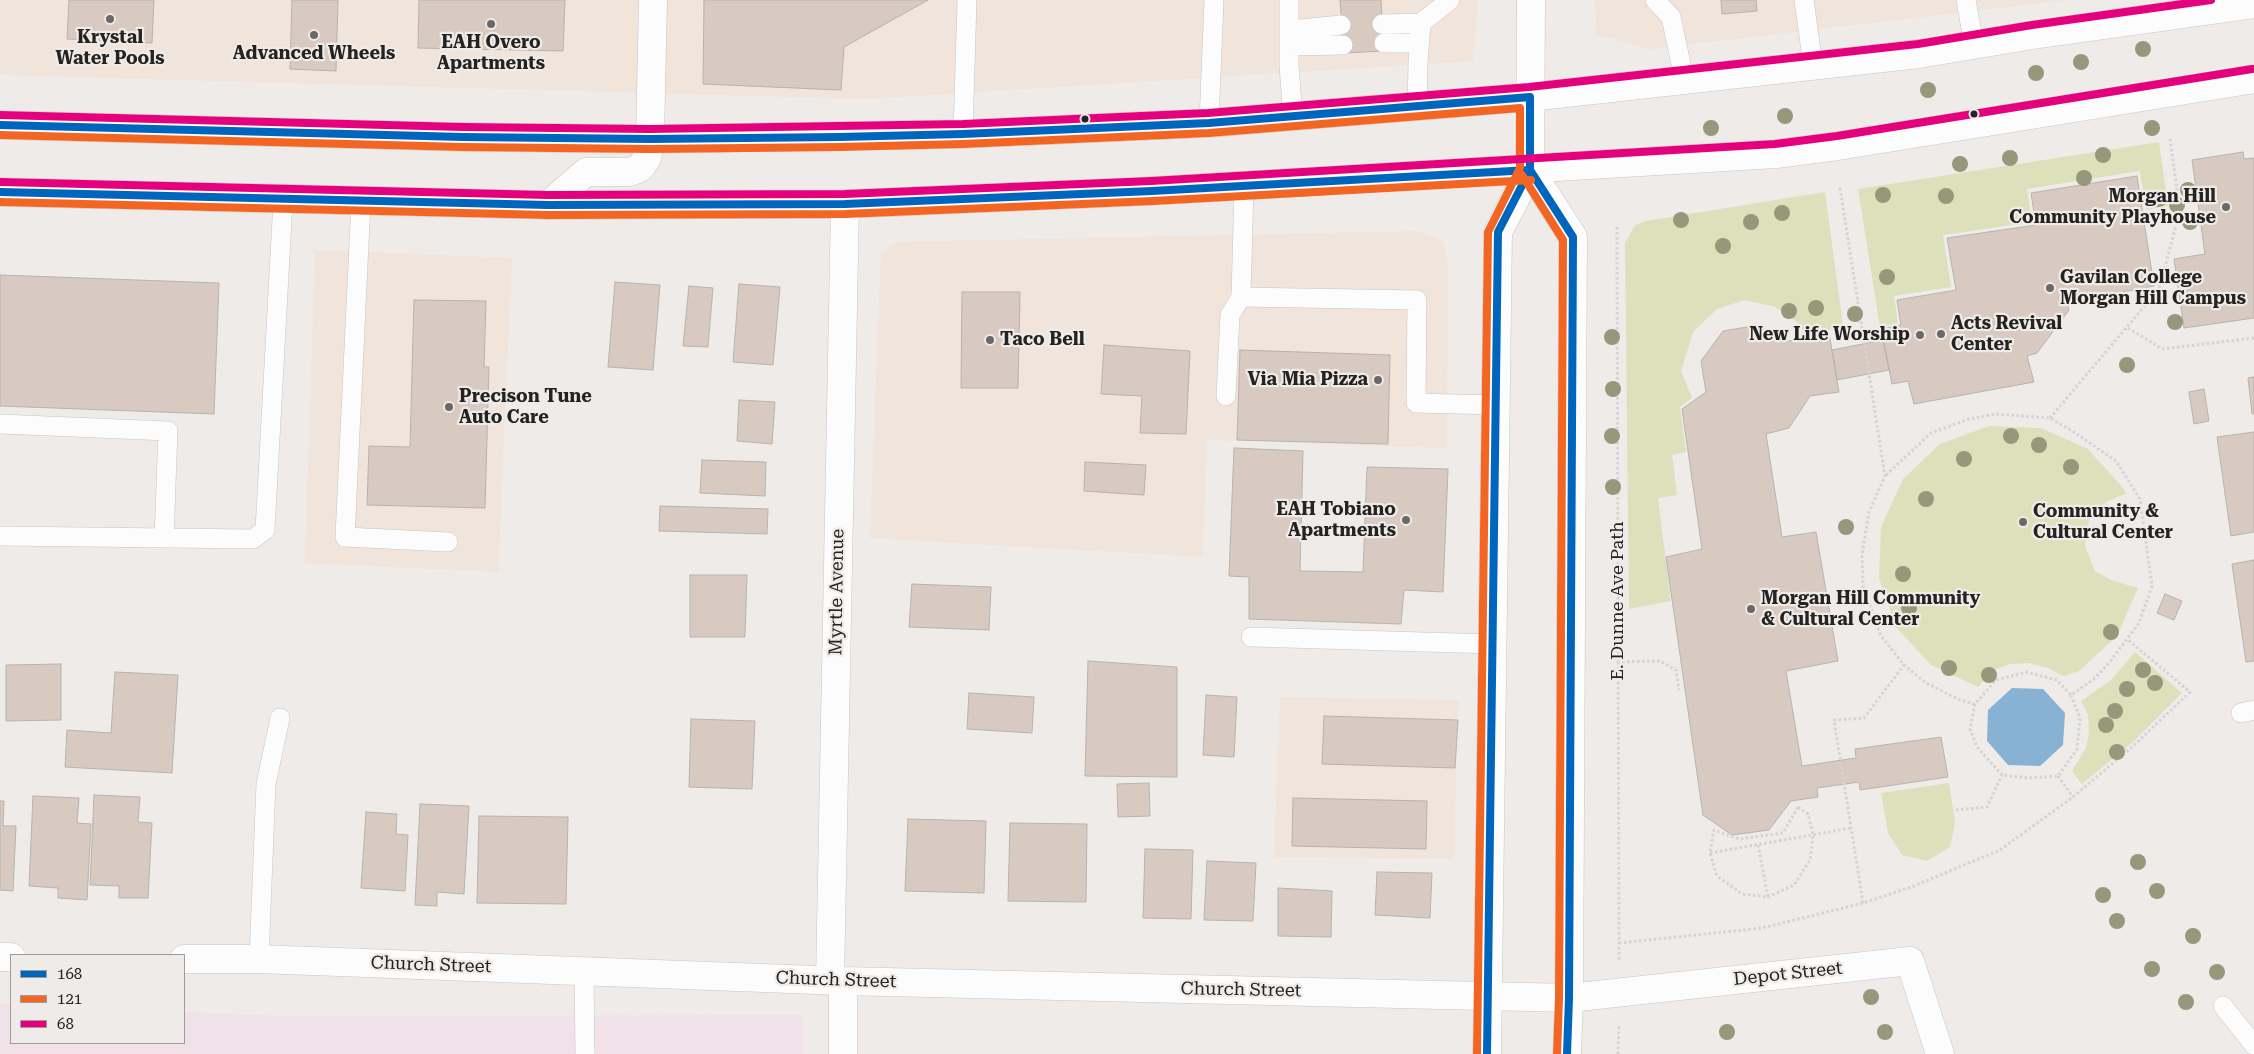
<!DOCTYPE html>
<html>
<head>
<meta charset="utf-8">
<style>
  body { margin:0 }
  #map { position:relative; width:2254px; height:1054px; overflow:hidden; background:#eeebe9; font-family:"Roboto Serif",serif }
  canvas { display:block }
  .legend { position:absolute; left:10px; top:954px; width:175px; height:90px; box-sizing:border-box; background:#efebe8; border:1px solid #9e9b98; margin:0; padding:6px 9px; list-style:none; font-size:15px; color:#242321 }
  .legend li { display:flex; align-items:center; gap:10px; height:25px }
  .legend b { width:25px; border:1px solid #9e9b98 }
</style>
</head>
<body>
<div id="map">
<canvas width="2254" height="1054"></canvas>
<ul class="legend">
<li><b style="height:6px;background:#0065bd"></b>168</li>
<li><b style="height:6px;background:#f26522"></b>121</li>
<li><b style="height:6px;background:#e5007d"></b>68</li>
</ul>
</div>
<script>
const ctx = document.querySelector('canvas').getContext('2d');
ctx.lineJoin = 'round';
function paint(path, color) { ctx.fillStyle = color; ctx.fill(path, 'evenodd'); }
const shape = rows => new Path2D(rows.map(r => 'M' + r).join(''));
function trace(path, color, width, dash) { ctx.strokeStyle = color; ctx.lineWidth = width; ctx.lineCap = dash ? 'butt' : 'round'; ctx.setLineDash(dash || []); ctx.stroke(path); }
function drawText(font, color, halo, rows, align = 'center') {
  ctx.font = font + ' "Roboto Serif",serif'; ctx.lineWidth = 4.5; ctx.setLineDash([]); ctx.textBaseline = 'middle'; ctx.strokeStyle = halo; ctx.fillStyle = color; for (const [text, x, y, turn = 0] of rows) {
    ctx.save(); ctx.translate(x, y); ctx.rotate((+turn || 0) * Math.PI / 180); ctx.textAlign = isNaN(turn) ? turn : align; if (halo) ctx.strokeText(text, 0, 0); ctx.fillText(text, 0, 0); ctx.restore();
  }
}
const commercial = shape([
  [0,0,1478,0,1473,61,865,99,0,75],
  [1595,0,2067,0,1650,49,1597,35],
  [1419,231,1443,242,1448,265,1447,448,1207,440,1202,557,870,538,881,252,897,242],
  [315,250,512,258,498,572,305,563],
  [1280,697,1458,700,1454,859,1274,857]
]);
const industrial = shape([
  [0,1004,11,1005,11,1043,184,1043,184,1012,284,1016,803,1015,803,1054,0,1054]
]);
const green = shape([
  [2159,142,2168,206,2146,210,2140,171,2027,189,2032,222,1943,235,1951,287,1894,296,1898,323,1880,327,1858,189],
  [1825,192,1843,326,1807,336,1795,320,1775,307,1745,300,1717,309,1693,332,1681,371,1692,398,1680,407,1686,452,1672,455,1677,495,1658,498,1671,601,1629,609,1625,243,1635,225,1646,221],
  [1989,426,2041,428,2088,449,2123,488,2126,494,2107,501,2089,520,2085,546,2095,571,2111,580,2138,588,2117,636,2079,671,2063,676,2048,668,2028,663,2010,664,1994,670,1978,687,1931,665,1896,627,1879,578,1881,527,1903,479,1940,444],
  [2135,652,2182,693,2134,741,2082,784,2072,771,2086,748,2089,733,2088,714,2081,701,2111,680],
  [1949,783,1955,822,1950,847,1927,861,1902,855,1888,833,1881,793]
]);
const water = shape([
  [2012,688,2043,689,2065,713,2063,745,2040,766,2008,765,1987,741,1988,710]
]);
const building = shape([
  [69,0,154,0,152,43,67,39,69,0],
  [292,0,338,0,336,71,290,69,292,0],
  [419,0,565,0,563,51,418,48,419,0],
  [704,0,928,0,844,47,841,90,703,84,704,0],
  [1340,0,1381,0,1384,51,1344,53,1340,0],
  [1721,0,1756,0,1757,11,1722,14,1721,0],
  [2243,152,2244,159,2254,158,2254,318,2184,328,2174,259,2205,254,2192,160,2243,152],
  [2137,176,2154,286,2067,303,2069,310,2037,353,2027,356,2034,382,1914,404,1908,381,1892,384,1881,329,1901,325,1897,300,1956,290,1947,238,2036,225,2031,193,2137,176],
  [0,275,219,283,214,414,0,406,0,275],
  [615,282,660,285,653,370,608,367,615,282],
  [739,284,780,287,773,365,733,362,739,284],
  [689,286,713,288,708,347,683,346,689,286],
  [962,292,1020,292,1018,388,961,388,962,292],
  [414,300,486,301,484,367,489,367,485,508,367,505,369,446,410,447,414,300],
  [1759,325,1784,342,1829,333,1839,392,1810,396,1789,428,1766,434,1782,537,1816,532,1838,661,1786,671,1802,766,1856,758,1855,749,1941,737,1948,777,1860,790,1859,782,1817,788,1818,797,1791,801,1769,830,1732,835,1703,815,1666,557,1702,549,1682,409,1706,392,1701,361,1723,331,1759,325],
  [1883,340,1889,370,1837,380,1832,350,1883,340],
  [1104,345,1190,351,1186,434,1140,433,1142,396,1101,394,1104,345],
  [1240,350,1390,355,1388,444,1237,440,1240,350],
  [2254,377,2254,414,2252,414,2248,378,2254,377],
  [2204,389,2209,421,2194,424,2189,392,2204,389],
  [739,400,775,402,772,444,737,441,739,400],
  [2254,432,2254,532,2231,536,2217,437,2254,432],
  [1234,448,1303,451,1300,571,1363,572,1367,467,1448,469,1443,592,1404,590,1401,624,1249,619,1249,577,1229,576,1234,448],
  [702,460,766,462,765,496,700,493,702,460],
  [1085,462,1146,465,1144,495,1084,491,1085,462],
  [660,506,768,509,767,534,659,531,660,506],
  [2254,560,2254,661,2246,662,2232,564,2254,560],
  [690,575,747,575,745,637,690,637,690,575],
  [912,584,991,587,989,630,909,627,912,584],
  [2165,594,2182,601,2174,620,2157,613,2165,594],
  [1088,661,1177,667,1177,777,1085,776,1088,661],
  [61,664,61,720,6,721,6,665,61,664],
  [115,672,178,675,172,773,65,767,67,730,111,733,115,672],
  [969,693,1034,697,1032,733,967,729,969,693],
  [1206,695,1237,697,1234,757,1203,755,1206,695],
  [1324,716,1458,720,1455,768,1322,764,1324,716],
  [691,719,755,721,752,789,689,787,691,719],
  [1149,783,1150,816,1118,817,1117,784,1149,783],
  [94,795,140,797,138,822,152,823,148,898,119,898,119,886,90,885,94,795],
  [33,796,79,798,77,823,91,824,87,900,58,898,58,888,29,886,33,796],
  [1293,798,1427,801,1426,849,1292,846,1293,798],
  [0,801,4,801,3,826,16,826,13,891,0,890,0,801],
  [420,804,469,806,464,894,437,892,437,906,415,905,420,804],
  [366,812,397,814,396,834,408,835,405,891,361,888,366,812],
  [479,816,568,817,566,904,477,903,479,816],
  [908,819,986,821,984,893,905,891,908,819],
  [1010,823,1087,824,1086,902,1008,901,1010,823],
  [1145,849,1193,850,1191,919,1143,918,1145,849],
  [1207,861,1256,863,1253,921,1204,920,1207,861],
  [1377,872,1432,873,1430,918,1375,915,1377,872],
  [1278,888,1332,891,1331,937,1278,936,1278,888]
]);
const path = shape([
  [1840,188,1885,476,1869,512,1862,555,1863,586,1881,636,1904,665,1926,683,1960,700,1975,704,1996,680,2026,672,2057,680,2071,695,2094,679,2109,663,2139,623,2152,586,2140,499,2116,461,2074,432,2050,418,1996,414,1969,419,1931,433,1885,476],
  [1617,227,1619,961],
  [2128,328,2162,349,2254,338],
  [2050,418,2159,289,2180,211,2170,139],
  [1617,662,1660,661,1676,670,1679,690],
  [1975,704,1970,729,1977,747,2002,775,2028,778,2058,776,2077,749,2080,718,2071,695],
  [2058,776,2073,797],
  [1798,807,1808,814,1813,835,1810,860,1794,885,1768,897,1742,894,1717,876,1710,853,1714,830,1739,839,1783,833,1798,807],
  [1956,810,1987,807,2002,775],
  [1758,845,1768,897],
  [1710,853,1851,828],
  [1863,903,1834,720,1864,718,1904,665],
  [1619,943,1762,928,1863,903,1914,886,2000,850,2073,797,2132,747,2190,692,2127,639],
  [1618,1054,1619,1025]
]);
const service = shape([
  [1289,0,1289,66,1293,117],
  [1655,0,1671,17,1684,78],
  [1804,0,1813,65],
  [1966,0,1974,45],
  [1382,24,1421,23],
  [1291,30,1341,25],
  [1384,43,1419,43],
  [1290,46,1343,45],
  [1417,107,1418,62,1421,23,1450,0],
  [1209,123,1214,0],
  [963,134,967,0],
  [1244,186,1241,297,1417,300,1416,403,1496,405],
  [361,202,345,537,448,542],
  [1226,396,1230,315,1241,297],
  [0,424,168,431,164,538],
  [0,536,253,539,265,530,283,201],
  [1251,637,1493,644],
  [2241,713,2254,710],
  [259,959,266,784,280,718],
  [584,971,585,1054],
  [2223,1006,2254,1045]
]);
const minor = shape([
  [548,205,586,172,630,172,640,168,647,158,650,139,653,0],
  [0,957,11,957],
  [184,959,259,959,843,981,1569,998,1910,961,1940,1054],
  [830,980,845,204],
  [843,1054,843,981]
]);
const secondary = shape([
  [0,125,463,137,650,139,963,134,1209,123,1530,97,1919,54,2033,35,2254,4],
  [1530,170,1573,237,1569,998,1567,1054],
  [0,192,548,205,845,204,1152,191,1776,154,1838,146,2254,79],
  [1487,1054,1498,232,1530,170,1531,0]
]);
const bus1 = shape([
  [0,125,463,137,650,139,839,137,963,134,1209,123,1530,97,1530,170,1498,232,1487,1054],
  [1530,170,1573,237,1569,998,1567,1054],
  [0,192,548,205,845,204,1152,191,1530,170]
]);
const bus2 = shape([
  [0,135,463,147,650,149,839,147,963,144,1209,133,1520,108,1520,168,1488,232,1477,1054],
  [1522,175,1563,240,1559,998,1557,1054],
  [0,202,548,215,845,214,1153,201,1531,180]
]);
const bus3 = shape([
  [0,115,463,127,650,129,963,124,1208,113,1529,87,1918,44,2032,25,2211,0],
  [0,182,548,195,845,194,1151,181,1775,144,1837,136,2252,69]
]);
const trees = [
  [2143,49],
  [2081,62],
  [2036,73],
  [1928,90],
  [1785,116],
  [1711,128],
  [2152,128],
  [2103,155],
  [2010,158],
  [1960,164],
  [2084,178],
  [2188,190],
  [1883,195],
  [1946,196],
  [2159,199],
  [2177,205],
  [1782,213],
  [1681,220],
  [1751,222],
  [2190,222],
  [1723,246],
  [1887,277],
  [1816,308],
  [1789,311],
  [1855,314],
  [2175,322],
  [1612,337],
  [2127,365],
  [1613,389],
  [1612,436],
  [2011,436],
  [2039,445],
  [1964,459],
  [2071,467],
  [1613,487],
  [1926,499],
  [1846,527],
  [1903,574],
  [1909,608],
  [2111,632],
  [1949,668],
  [2143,670],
  [1989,675],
  [2155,683],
  [2127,689],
  [2115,711],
  [2106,725],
  [2117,752],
  [2138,862],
  [2157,891],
  [2103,895],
  [2117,921],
  [2193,936],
  [2152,969],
  [2217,972],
  [1871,997],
  [2186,1002],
  [1727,1032],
  [1885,1032]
];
const markers = [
  [110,19,5,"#6b6967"],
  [491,24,5,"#6b6967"],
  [314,35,5,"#6b6967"],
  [1974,114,4.5,"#242321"],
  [1085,119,4.5,"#242321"],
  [2226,207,5,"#6b6967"],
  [2050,288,5,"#6b6967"],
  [1941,334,5,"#6b6967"],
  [1920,335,5,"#6b6967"],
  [990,340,5,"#6b6967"],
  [1378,380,5,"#6b6967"],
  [449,407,5,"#6b6967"],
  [1406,520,5,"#6b6967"],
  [2023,522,5,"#6b6967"],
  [1751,609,5,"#6b6967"]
];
const poiNames = [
  ["Krystal",110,38,"center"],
  ["Water Pools",110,59,"center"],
  ["EAH Overo",491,43,"center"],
  ["Apartments",491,64,"center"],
  ["Advanced Wheels",314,54,"center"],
  ["Morgan Hill",2216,197,"right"],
  ["Community Playhouse",2216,218,"right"],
  ["Gavilan College",2060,278],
  ["Morgan Hill Campus",2060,299],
  ["Acts Revival",1951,324],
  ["Center",1951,345],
  ["New Life Worship",1910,335,"right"],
  ["Taco Bell",1000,340],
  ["Via Mia Pizza",1368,380,"right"],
  ["Precison Tune",459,397],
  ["Auto Care",459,418],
  ["EAH Tobiano",1396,510,"right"],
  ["Apartments",1396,531,"right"],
  ["Community &",2033,512],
  ["Cultural Center",2033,533],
  ["Morgan Hill Community",1761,599],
  ["& Cultural Center",1761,620]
];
const streetNames = [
  ["Myrtle Avenue",837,592,-89],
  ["E. Dunne Ave Path",1618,601,-90],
  ["Church Street",431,965,2],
  ["Depot Street",1788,974,-6],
  ["Church Street",836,980,2],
  ["Church Street",1241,990,1]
];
paint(commercial, '#f0e4db');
paint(industrial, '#f0e2e8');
paint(green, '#dce1bb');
paint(water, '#88b2d3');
paint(building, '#d8cac1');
trace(building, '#b5b3b1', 1);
trace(service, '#c8c6c4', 20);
trace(minor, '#c8c6c4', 29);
trace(secondary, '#c8c6c4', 29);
trace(path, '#d4d4d4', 3, [2.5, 2.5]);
trace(service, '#fcfcfc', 19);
trace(minor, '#fcfcfc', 28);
trace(secondary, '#fcfcfc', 28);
trace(bus1, '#0065bd', 8);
trace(bus2, '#f26522', 8);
trace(bus3, '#e5007d', 8);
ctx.fillStyle = '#95987a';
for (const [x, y] of trees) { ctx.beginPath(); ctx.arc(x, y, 8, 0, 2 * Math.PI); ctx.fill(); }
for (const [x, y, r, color] of markers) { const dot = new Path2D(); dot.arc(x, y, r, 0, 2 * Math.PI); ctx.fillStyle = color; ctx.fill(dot); trace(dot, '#efebe8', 2); }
drawText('bold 18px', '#242321', '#efebe8', poiNames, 'left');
drawText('18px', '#242321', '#efebe8', streetNames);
</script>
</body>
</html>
